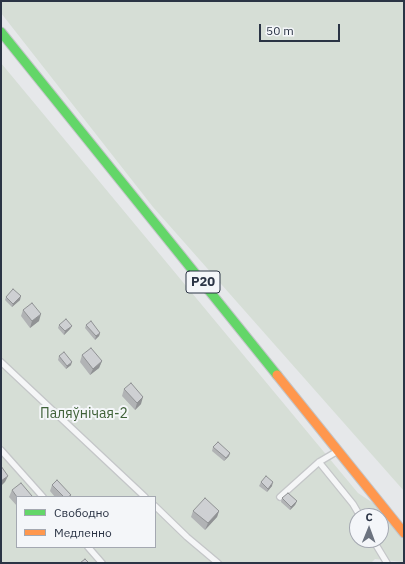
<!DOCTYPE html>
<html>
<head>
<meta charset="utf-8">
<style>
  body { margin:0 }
  #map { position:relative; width:405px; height:564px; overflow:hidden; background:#e6e8ea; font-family:"IBM Plex Sans",sans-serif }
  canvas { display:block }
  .frame { position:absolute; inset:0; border:2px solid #2b3445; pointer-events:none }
  .legend { position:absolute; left:16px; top:496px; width:140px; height:52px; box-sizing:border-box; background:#f4f6f9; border:1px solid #a4a8b1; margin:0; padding:5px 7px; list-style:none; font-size:12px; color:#2b3445 }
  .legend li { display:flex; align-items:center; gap:8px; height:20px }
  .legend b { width:20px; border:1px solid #a4a8b1 }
  .north { position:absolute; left:349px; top:508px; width:40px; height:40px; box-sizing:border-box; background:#f4f6f9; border:1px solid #a4a8b1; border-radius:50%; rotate:1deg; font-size:11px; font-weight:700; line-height:16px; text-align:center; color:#2b3445 }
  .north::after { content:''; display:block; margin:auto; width:14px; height:18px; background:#6c737f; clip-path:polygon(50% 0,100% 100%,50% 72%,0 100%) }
  .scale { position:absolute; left:259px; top:24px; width:81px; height:18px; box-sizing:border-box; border:2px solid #2b3445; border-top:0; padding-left:5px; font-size:12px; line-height:14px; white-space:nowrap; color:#2b3445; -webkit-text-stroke:3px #f4f6f9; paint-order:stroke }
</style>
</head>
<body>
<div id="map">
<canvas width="405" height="564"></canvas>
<div class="frame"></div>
<ul class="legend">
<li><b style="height:5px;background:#63d668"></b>Свободно</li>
<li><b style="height:5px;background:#ff974d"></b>Медленно</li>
</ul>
<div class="north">С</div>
<div class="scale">50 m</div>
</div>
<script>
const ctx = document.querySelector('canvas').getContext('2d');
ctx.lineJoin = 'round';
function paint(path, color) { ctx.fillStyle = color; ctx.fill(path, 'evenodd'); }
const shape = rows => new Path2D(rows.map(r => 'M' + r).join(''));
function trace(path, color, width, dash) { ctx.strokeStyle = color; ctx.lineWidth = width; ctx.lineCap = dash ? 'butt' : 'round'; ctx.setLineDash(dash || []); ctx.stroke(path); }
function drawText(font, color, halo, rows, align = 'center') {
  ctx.font = font + ' "IBM Plex Sans",sans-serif'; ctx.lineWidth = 4; ctx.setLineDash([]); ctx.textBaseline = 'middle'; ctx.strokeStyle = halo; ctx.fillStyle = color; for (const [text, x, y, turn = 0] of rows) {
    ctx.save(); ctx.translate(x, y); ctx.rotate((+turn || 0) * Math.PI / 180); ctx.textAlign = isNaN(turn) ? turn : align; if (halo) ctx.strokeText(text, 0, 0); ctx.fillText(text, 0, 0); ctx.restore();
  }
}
const green = shape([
  [1,1,404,1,404,491,153,207,1,13],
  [1,63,358,493,376,505,404,540,404,562,375,559,372,562,373,563,1,563],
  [17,497,155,497,155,547,17,547],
  [357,516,381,516,381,540,357,540]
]);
const lane = shape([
  [1,362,145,497],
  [1,450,43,497],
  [319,462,353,504,360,516],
  [280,497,319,462,336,452],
  [155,506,187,537,218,563],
  [373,540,387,563],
  [88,547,102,563]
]);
const fast = shape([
  [1,32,277,375]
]);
const slow = shape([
  [277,375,404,533]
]);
const wall = shape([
  [6,297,20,300,12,307,5,300],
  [23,310,39,321,30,328,21,316],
  [59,325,72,326,70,329,64,335,58,328],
  [86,325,100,333,99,336,95,340,85,328],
  [82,355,102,361,99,368,90,375,80,362],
  [59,356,71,365,66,369,58,360],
  [124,389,141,404,135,410,122,396],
  [213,447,229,456,224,461,212,451],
  [261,482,272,486,267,492,259,486],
  [52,485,71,495,70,497,55,497,50,491],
  [12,490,32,496,31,497,17,497,17,506,9,497],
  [282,498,297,501,295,505,290,510,281,502],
  [193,511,219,511,217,517,205,530,191,517]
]);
const shadedWall = shape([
  [21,296,20,300,12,307,13,304],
  [41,314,39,321,30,328,32,321],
  [72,326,70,329,64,335,65,331],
  [100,333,99,336,95,340,96,336],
  [102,361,99,368,90,375,93,369],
  [72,362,71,365,66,369,67,366],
  [143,397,141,404,135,410,137,403],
  [230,453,229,456,224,461,226,458],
  [8,476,5,482,1,486,1,481],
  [273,482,272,486,267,492,268,489],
  [297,501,295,505,290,510,291,507],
  [219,511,217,517,205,530,208,523]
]);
const building = shape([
  [13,289,21,296,13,304,6,297,13,289],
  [32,303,41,314,32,321,23,310,32,303],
  [66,319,72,326,65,331,59,325,66,319],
  [91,321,100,333,96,336,86,325,91,321],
  [91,348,102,361,93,369,82,355,91,348],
  [64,352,72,362,67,366,59,356,64,352],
  [131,383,143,397,137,403,124,389,131,383],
  [218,442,230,453,226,458,213,447,218,442],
  [1,466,8,476,1,481,1,466],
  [266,476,273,482,268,489,261,482,266,476],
  [57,480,71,495,68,497,64,497,52,485,57,480],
  [21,483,32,496,30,497,17,497,12,490,21,483],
  [288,493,297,501,291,507,282,498,288,493],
  [205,498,219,511,208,523,193,511,205,498],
  [85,559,89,563,80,563,85,559]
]);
const shields = [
  [203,282,34]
];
const shieldNames = [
  ["Р20",203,282]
];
const parkNames = [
  ["Паляўнічая-2",84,414]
];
paint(green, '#d6ded6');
trace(lane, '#c4c6c8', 8);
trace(fast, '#c2c5c8', 11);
trace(slow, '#c2c5c8', 11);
trace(lane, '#f5f6f7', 5.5);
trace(fast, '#63d668', 9);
trace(slow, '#ff974d', 9);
paint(wall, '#b1b3b5');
paint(shadedWall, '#909294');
paint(building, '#ced0d3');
trace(building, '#909294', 1);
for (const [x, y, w] of shields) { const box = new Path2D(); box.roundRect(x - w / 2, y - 11, w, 22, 3); ctx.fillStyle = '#f4f6f9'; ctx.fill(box); trace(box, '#2b3445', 1); }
drawText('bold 13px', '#2b3445', null, shieldNames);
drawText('14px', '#3f6138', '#f4f6f9', parkNames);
</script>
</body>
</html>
